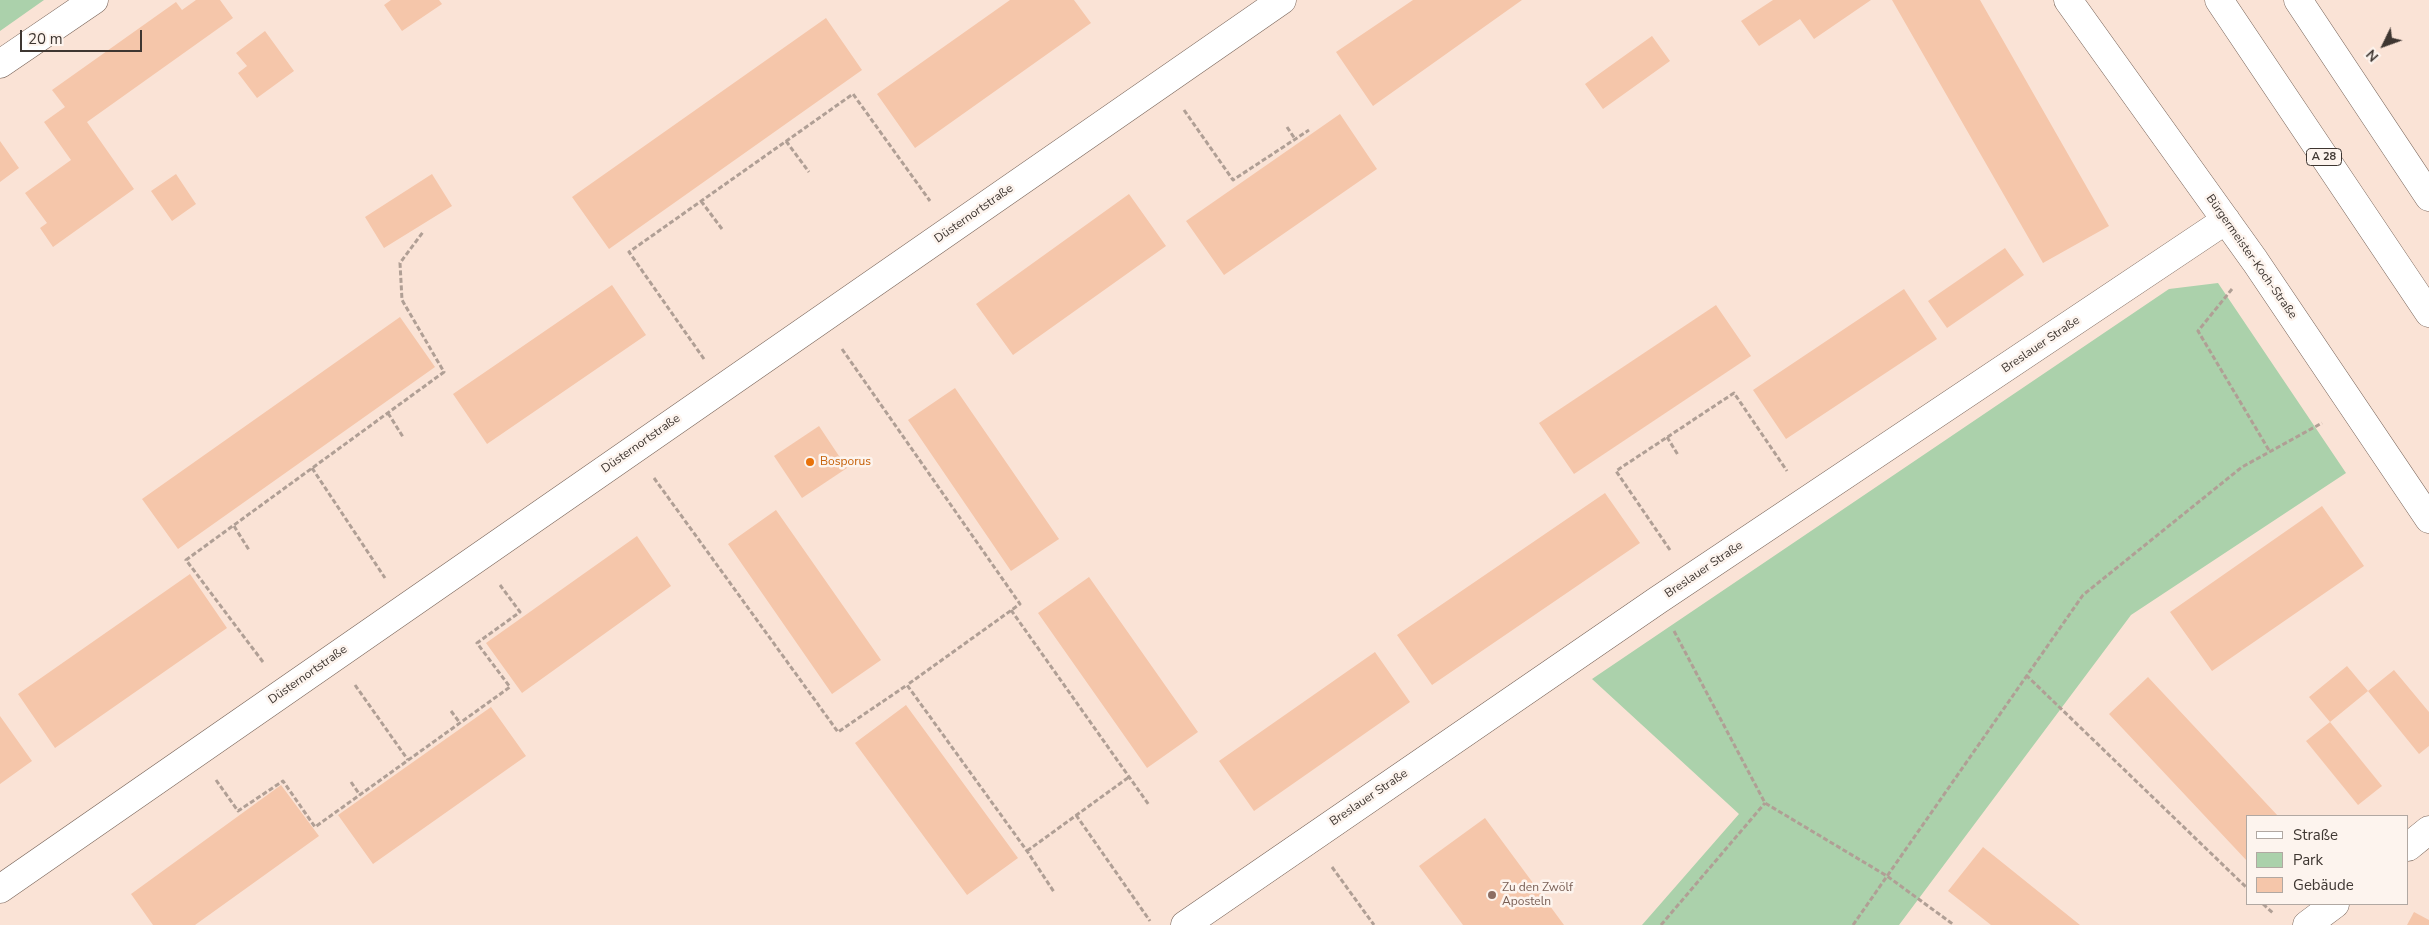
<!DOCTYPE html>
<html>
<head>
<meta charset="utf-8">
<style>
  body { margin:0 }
  #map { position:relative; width:2429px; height:925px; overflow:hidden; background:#fae3d6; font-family:"Nunito Sans",sans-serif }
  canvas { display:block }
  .legend { position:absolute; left:2246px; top:815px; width:162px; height:90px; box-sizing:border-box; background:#fdf4ee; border:1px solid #b1a8a2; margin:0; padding:6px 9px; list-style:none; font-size:15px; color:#3e3631 }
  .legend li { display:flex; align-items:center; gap:10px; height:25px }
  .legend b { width:25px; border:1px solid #b1a8a2 }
  .north { position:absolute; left:2359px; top:20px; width:50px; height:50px; -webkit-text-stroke:4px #fdf4ee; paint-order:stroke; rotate:228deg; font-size:14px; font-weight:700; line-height:20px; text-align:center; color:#3e3631 }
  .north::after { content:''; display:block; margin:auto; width:18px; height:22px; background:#3e3631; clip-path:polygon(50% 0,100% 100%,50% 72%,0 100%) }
  .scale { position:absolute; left:20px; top:30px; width:122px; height:22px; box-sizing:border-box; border:2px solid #3e3631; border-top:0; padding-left:6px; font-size:15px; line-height:18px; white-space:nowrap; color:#3e3631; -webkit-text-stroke:4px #fdf4ee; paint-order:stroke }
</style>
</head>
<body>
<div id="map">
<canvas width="2429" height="925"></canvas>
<ul class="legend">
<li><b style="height:6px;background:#fff"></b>Straße</li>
<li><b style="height:14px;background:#abd1ab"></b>Park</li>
<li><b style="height:14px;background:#f5c6aa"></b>Gebäude</li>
</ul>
<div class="north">N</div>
<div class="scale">20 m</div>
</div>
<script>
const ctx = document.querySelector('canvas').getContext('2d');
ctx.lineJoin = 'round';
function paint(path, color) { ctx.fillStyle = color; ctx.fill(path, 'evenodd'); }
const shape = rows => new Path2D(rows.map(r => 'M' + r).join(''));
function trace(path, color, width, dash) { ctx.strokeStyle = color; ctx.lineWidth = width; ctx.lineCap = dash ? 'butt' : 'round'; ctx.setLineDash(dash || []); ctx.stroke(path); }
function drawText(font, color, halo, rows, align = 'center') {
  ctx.font = font + ' "Nunito Sans",sans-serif'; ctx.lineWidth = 5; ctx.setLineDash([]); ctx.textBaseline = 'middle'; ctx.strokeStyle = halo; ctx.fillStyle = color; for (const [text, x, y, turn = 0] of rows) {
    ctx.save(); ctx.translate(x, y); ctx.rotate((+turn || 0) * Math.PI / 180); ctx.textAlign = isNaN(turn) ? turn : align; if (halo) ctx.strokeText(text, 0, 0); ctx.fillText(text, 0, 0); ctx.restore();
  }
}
const green = shape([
  [0,0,44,0,0,31],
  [2218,283,2346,473,2131,615,1899,925,1642,925,1739,814,1592,679,2169,289]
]);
const building = shape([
  [196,0,220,0,233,18,87,122,134,189,53,247,40,228,47,223,25,193,71,160,44,122,65,107,52,90,176,2,182,10],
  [391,0,439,0,442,4,402,31,384,5],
  [1010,0,1074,0,1091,23,915,148,877,94],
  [1413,0,1522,0,1373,106,1336,52],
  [1773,0,1871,0,1814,39,1800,19,1759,46,1741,21],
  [1892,0,1980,0,2109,226,2043,263],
  [826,18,862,70,609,249,572,197],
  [265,31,294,71,257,98,238,73,247,66,236,53],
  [1652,36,1670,61,1603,109,1585,84],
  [1340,114,1377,169,1224,275,1186,221],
  [0,141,19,168,0,182],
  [176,174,196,204,172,221,151,191],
  [432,174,452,206,384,248,365,217],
  [1129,194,1166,246,1013,355,976,304],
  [2005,248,2024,275,1947,328,1928,301],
  [612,285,646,335,487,444,453,394],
  [1904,289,1937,339,1786,439,1753,390],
  [1716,305,1751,356,1574,474,1539,423],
  [400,317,435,367,178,549,142,499],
  [955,388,1059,539,1011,571,908,420],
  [819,426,847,468,802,498,774,456],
  [1605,493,1640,543,1432,685,1397,635],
  [2322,506,2364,566,2212,671,2170,612],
  [776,510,881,660,832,694,728,544],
  [637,536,671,586,522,693,486,643],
  [190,574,227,628,55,748,18,694],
  [1089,577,1198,732,1147,768,1038,613],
  [1375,652,1410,702,1254,811,1219,761],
  [2347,666,2368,691,2394,670,2429,712,2429,746,2419,754,2368,691,2330,722,2382,786,2358,805,2306,741,2330,722,2309,697],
  [2148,677,2278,816,2248,816,2248,862,2109,714],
  [906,705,1018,858,967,895,855,743],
  [491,707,526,756,373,864,338,815],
  [0,716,32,761,0,784],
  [281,785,319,836,195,925,153,925,131,894],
  [1485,818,1564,925,1463,925,1419,866],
  [1983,847,2080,925,1991,925,1948,891],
  [2414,912,2429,920,2429,925,2407,925]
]);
const path = shape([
  [1184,110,1233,180,1309,130],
  [1287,127,1295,139],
  [786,141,809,172],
  [701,201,722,229],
  [2232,289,2198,331,2270,452],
  [842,349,1020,604,907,685],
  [704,359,629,252,853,94,930,201],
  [388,413,403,437],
  [1667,437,1678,455],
  [312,468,385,578],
  [654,478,838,732,907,685,1027,851,1054,892],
  [234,526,249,550],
  [1670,550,1616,471,1734,393,1787,471],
  [1011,610,1149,805],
  [1674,631,1765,803,1887,876,1954,925],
  [263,662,186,560,444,372,402,300,400,263,423,232],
  [2026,675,2248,889],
  [355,685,408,760],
  [451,711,460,723],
  [216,780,238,811,283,781,315,827,510,687,477,643,520,612,500,585],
  [351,782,360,795],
  [1076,815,1150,921],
  [1027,851,1129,777],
  [1332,867,1374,925],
  [2263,904,2274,914],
  [1661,925,1765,803],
  [1853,925,2083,595,2242,467,2322,423]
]);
const minor = shape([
  [2068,0,2255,261,2429,519],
  [0,64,94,0],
  [2408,847,2429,830],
  [0,889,1282,0],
  [1185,925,1658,600,2226,220],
  [2307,925,2335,904]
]);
const motorway = shape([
  [2219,0,2429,313],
  [2298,0,2429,197]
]);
const markers = [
  [810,462,5,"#e8710a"],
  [1492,895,5,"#8d6e63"]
];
const shields = [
  [2324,157,35]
];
const shieldNames = [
  ["A 28",2324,157]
];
const streetNames = [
  ["Düsternortstraße",974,214,-35],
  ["Bürgermeister-Koch-Straße",2251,257,55],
  ["Breslauer Straße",2041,345,-34],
  ["Düsternortstraße",641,444,-35],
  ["Breslauer Straße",1704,570,-34],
  ["Düsternortstraße",308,675,-35],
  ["Breslauer Straße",1369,798,-34]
];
const foodNames = [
  ["Bosporus",820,462]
];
const educationNames = [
  ["Zu den Zwölf",1502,888],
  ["Aposteln",1502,902]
];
paint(green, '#abd1ab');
paint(building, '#f5c6aa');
trace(minor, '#776358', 29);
trace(motorway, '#776358', 29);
trace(path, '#b09f95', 3, [5, 2.5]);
trace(minor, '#fff', 28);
trace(motorway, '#fff', 28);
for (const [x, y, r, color] of markers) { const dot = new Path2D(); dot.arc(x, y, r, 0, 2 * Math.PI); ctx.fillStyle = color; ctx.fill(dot); trace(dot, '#fdf4ee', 2); }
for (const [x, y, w] of shields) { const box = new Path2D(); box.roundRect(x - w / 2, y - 8.5, w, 17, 4); ctx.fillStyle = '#fdf4ee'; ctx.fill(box); trace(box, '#3e3631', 1); }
drawText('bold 11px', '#3e3631', null, shieldNames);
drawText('12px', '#3e3631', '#fdf4ee', streetNames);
drawText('12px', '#c56008', '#fdf4ee', foodNames, 'left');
drawText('12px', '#785e54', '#fdf4ee', educationNames, 'left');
</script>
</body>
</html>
